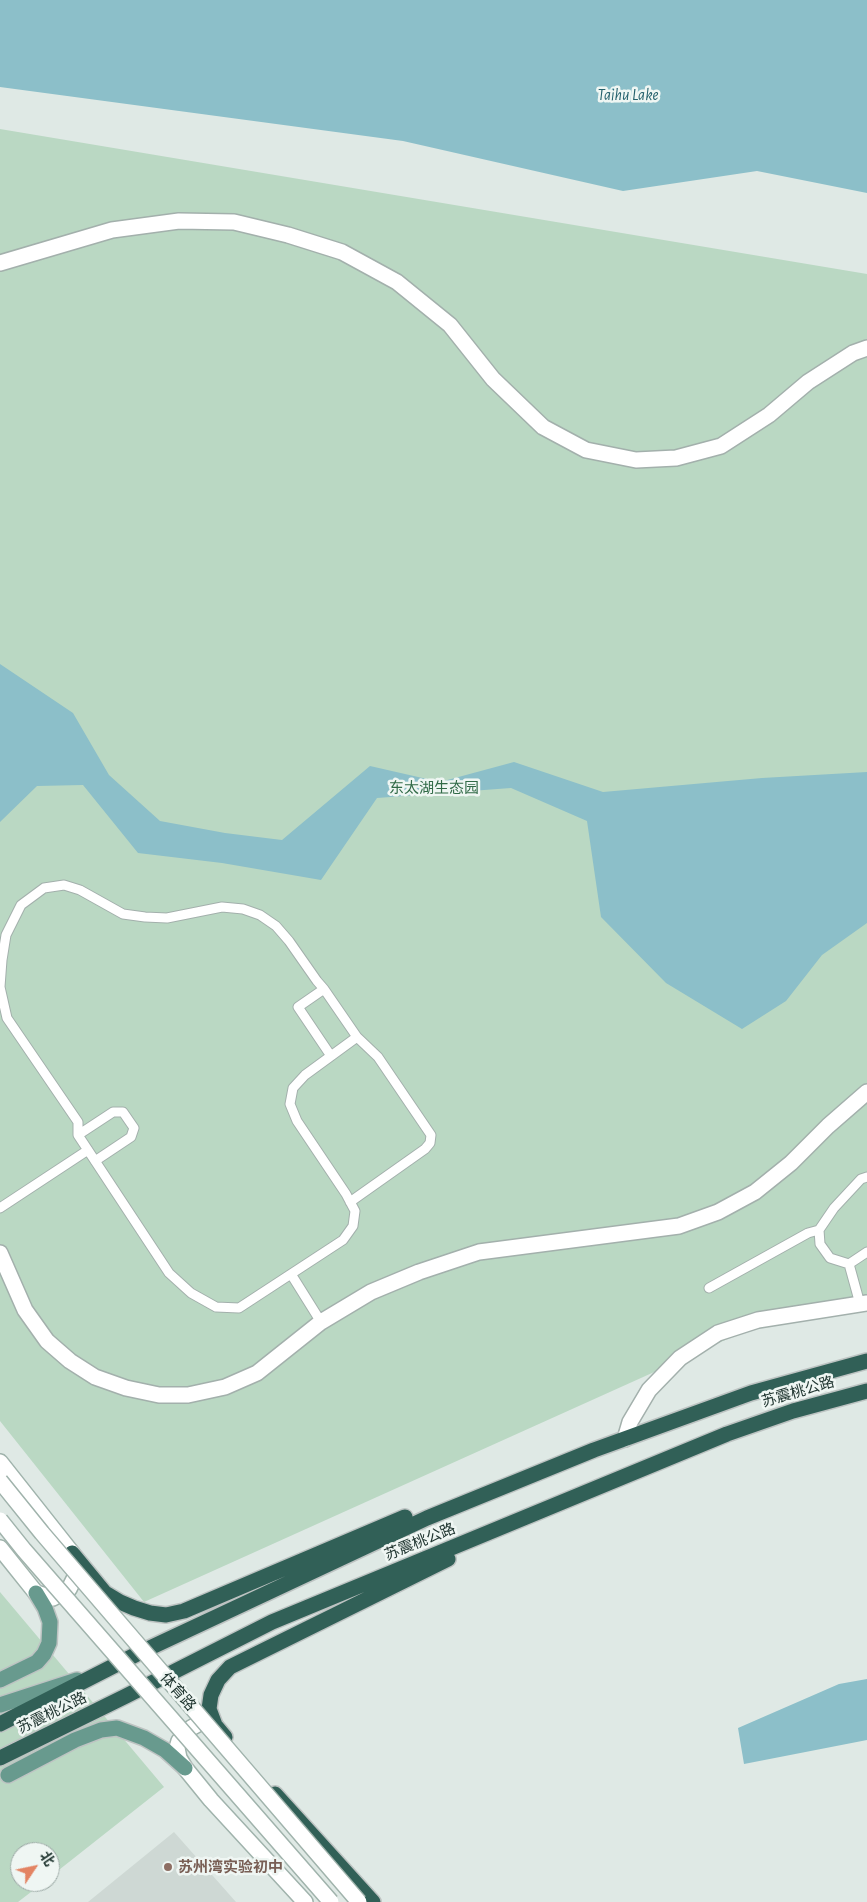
<!DOCTYPE html>
<html>
<head>
<meta charset="utf-8">
<style>
  body { margin:0 }
  #map { position:relative; width:867px; height:1902px; overflow:hidden; background:#dfe9e5; font-family:"Alegreya Sans","Noto Sans SC",sans-serif }
  canvas { display:block }
  .north { position:absolute; left:10px; top:1842px; width:50px; height:50px; box-sizing:border-box; background:#eff6f3; border:1px solid #9daaa6; border-radius:50%; rotate:56deg; font-size:14px; font-weight:700; line-height:20px; text-align:center; color:#223732 }
  .north::after { content:''; display:block; margin:auto; width:18px; height:22px; background:#e38463; clip-path:polygon(50% 0,100% 100%,50% 72%,0 100%) }
</style>
</head>
<body>
<div id="map">
<canvas width="867" height="1902"></canvas>
<div class="north">北</div>
</div>
<script>
const ctx = document.querySelector('canvas').getContext('2d');
ctx.lineJoin = 'round';
function paint(path, color) { ctx.fillStyle = color; ctx.fill(path, 'evenodd'); }
const shape = rows => new Path2D(rows.map(r => 'M' + r).join(''));
function trace(path, color, width, dash) { ctx.strokeStyle = color; ctx.lineWidth = width; ctx.lineCap = dash ? 'butt' : 'round'; ctx.setLineDash(dash || []); ctx.stroke(path); }
function drawText(font, color, halo, rows, align = 'center') {
  ctx.font = font + ' "Alegreya Sans","Noto Sans SC",sans-serif'; ctx.lineWidth = 5; ctx.setLineDash([]); ctx.textBaseline = 'middle'; ctx.strokeStyle = halo; ctx.fillStyle = color; for (const [text, x, y, turn = 0] of rows) {
    ctx.save(); ctx.translate(x, y); ctx.rotate((+turn || 0) * Math.PI / 180); ctx.textAlign = isNaN(turn) ? turn : align; if (halo) ctx.strokeText(text, 0, 0); ctx.fillText(text, 0, 0); ctx.restore();
  }
}
const built = shape([
  [174,1832,236,1902,88,1902]
]);
const green = shape([
  [0,129,867,274,867,1302,743,1332,144,1602,0,1421],
  [0,1592,164,1787,50,1877,50,1852,20,1852,20,1882,44,1882,18,1902,0,1902]
]);
const water = shape([
  [0,0,867,0,867,193,757,171,623,191,403,141,0,87],
  [0,664,73,713,109,775,160,821,225,833,282,840,370,766,440,782,514,762,603,792,762,778,867,772,867,923,822,955,786,1001,742,1029,666,983,601,917,587,821,511,788,377,798,321,880,222,863,138,853,83,785,37,786,0,822],
  [867,1679,867,1740,744,1764,738,1728,839,1684]
]);
const lane = shape([
  [324,989,317,981,289,941,276,926,260,915,243,909,222,907,167,918,145,917,123,914,80,890,64,885,44,888,21,905,6,935,2,960,0,987,7,1018,78,1122,78,1135,169,1273,191,1293,216,1307,239,1308,343,1240,353,1226,355,1211,346,1194,297,1121,290,1104,293,1088,305,1075,357,1037,324,989,298,1007,331,1056],
  [78,1135,113,1112,123,1112,134,1128,131,1137,95,1161],
  [867,1177,861,1179,834,1208,819,1230,820,1244,830,1258,849,1264,867,1252],
  [350,1202,425,1149,430,1143,431,1135,378,1057,357,1037],
  [0,1208,88,1150],
  [849,1264,860,1304],
  [291,1274,321,1322],
  [709,1288,808,1233,819,1230]
]);
const street = shape([
  [0,263,112,230,179,221,234,222,288,235,342,252,397,282,450,325,493,379,543,427,586,450,636,460,676,458,721,446,769,415,808,382,853,353,867,348],
  [0,1253,25,1310,47,1341,70,1361,95,1377,126,1388,159,1395,188,1395,225,1387,257,1373,321,1322,371,1292,419,1272,479,1252,679,1226,718,1212,755,1192,791,1163,828,1126,867,1092],
  [625,1439,630,1422,649,1390,680,1358,718,1333,758,1320,867,1303]
]);
const secondary = shape([
  [0,1462,72,1553,76,1565,75,1577,69,1589,53,1598,36,1593,0,1548],
  [215,1725,207,1722,200,1723,191,1728,179,1741,177,1748,179,1758,185,1768,211,1800,305,1902]
]);
const primary = shape([
  [0,1680,37,1662,44,1654,49,1643,50,1622,45,1608,36,1593],
  [0,1705,77,1680],
  [8,1775,75,1740,101,1730,117,1728,144,1738,165,1750,185,1768]
]);
const highway = shape([
  [72,1553,105,1593,120,1602,134,1608,150,1613,166,1615,184,1611,405,1517],
  [0,1724,139,1653,427,1518,594,1450,751,1393,867,1361],
  [225,1737,215,1725,209,1709,211,1695,218,1680,230,1667,448,1559],
  [0,1758,126,1696,272,1622,727,1434,793,1411,867,1391],
  [275,1794,373,1902]
]);
const secondaryBridge = shape([
  [0,1481,42,1533,359,1902],
  [0,1520,24,1550,331,1902]
]);
const markers = [
  [168,1867,5,"#8d6e63"]
];
const parkNames = [
  ["东太湖生态园",434,788]
];
const streetNames = [
  ["苏震桃公路",798,1392,-16],
  ["苏震桃公路",420,1542,-22],
  ["体育路",178,1692,49],
  ["苏震桃公路",52,1713,-26]
];
const educationNames = [
  ["苏州湾实验初中",178,1867]
];
const waterNames = [
  ["Taihu Lake",628,95]
];
paint(built, '#ced8d4');
paint(green, '#bad8c3');
paint(water, '#8cbfc9');
trace(lane, '#a3b0ac', 11);
trace(street, '#a3b0ac', 18);
trace(secondary, '#a0b3ac', 18);
trace(primary, '#bdc3c2', 18);
trace(highway, '#bdc3c2', 18);
trace(lane, '#fff', 9);
trace(street, '#fff', 15);
trace(secondary, '#fff', 15);
trace(primary, '#689a8e', 15);
trace(highway, '#316057', 15);
trace(secondaryBridge, '#a0b3ac', 18, []);
trace(secondaryBridge, '#fff', 15);
for (const [x, y, r, color] of markers) { const dot = new Path2D(); dot.arc(x, y, r, 0, 2 * Math.PI); ctx.fillStyle = color; ctx.fill(dot); trace(dot, '#eff6f3', 2); }
drawText('15px', '#316a47', '#eff6f3', parkNames);
drawText('15px', '#223732', '#eff6f3', streetNames);
drawText('bold 15px', '#785e54', '#eff6f3', educationNames, 'left');
drawText('italic 16px', '#23606c', '#eff6f3', waterNames);
</script>
</body>
</html>
